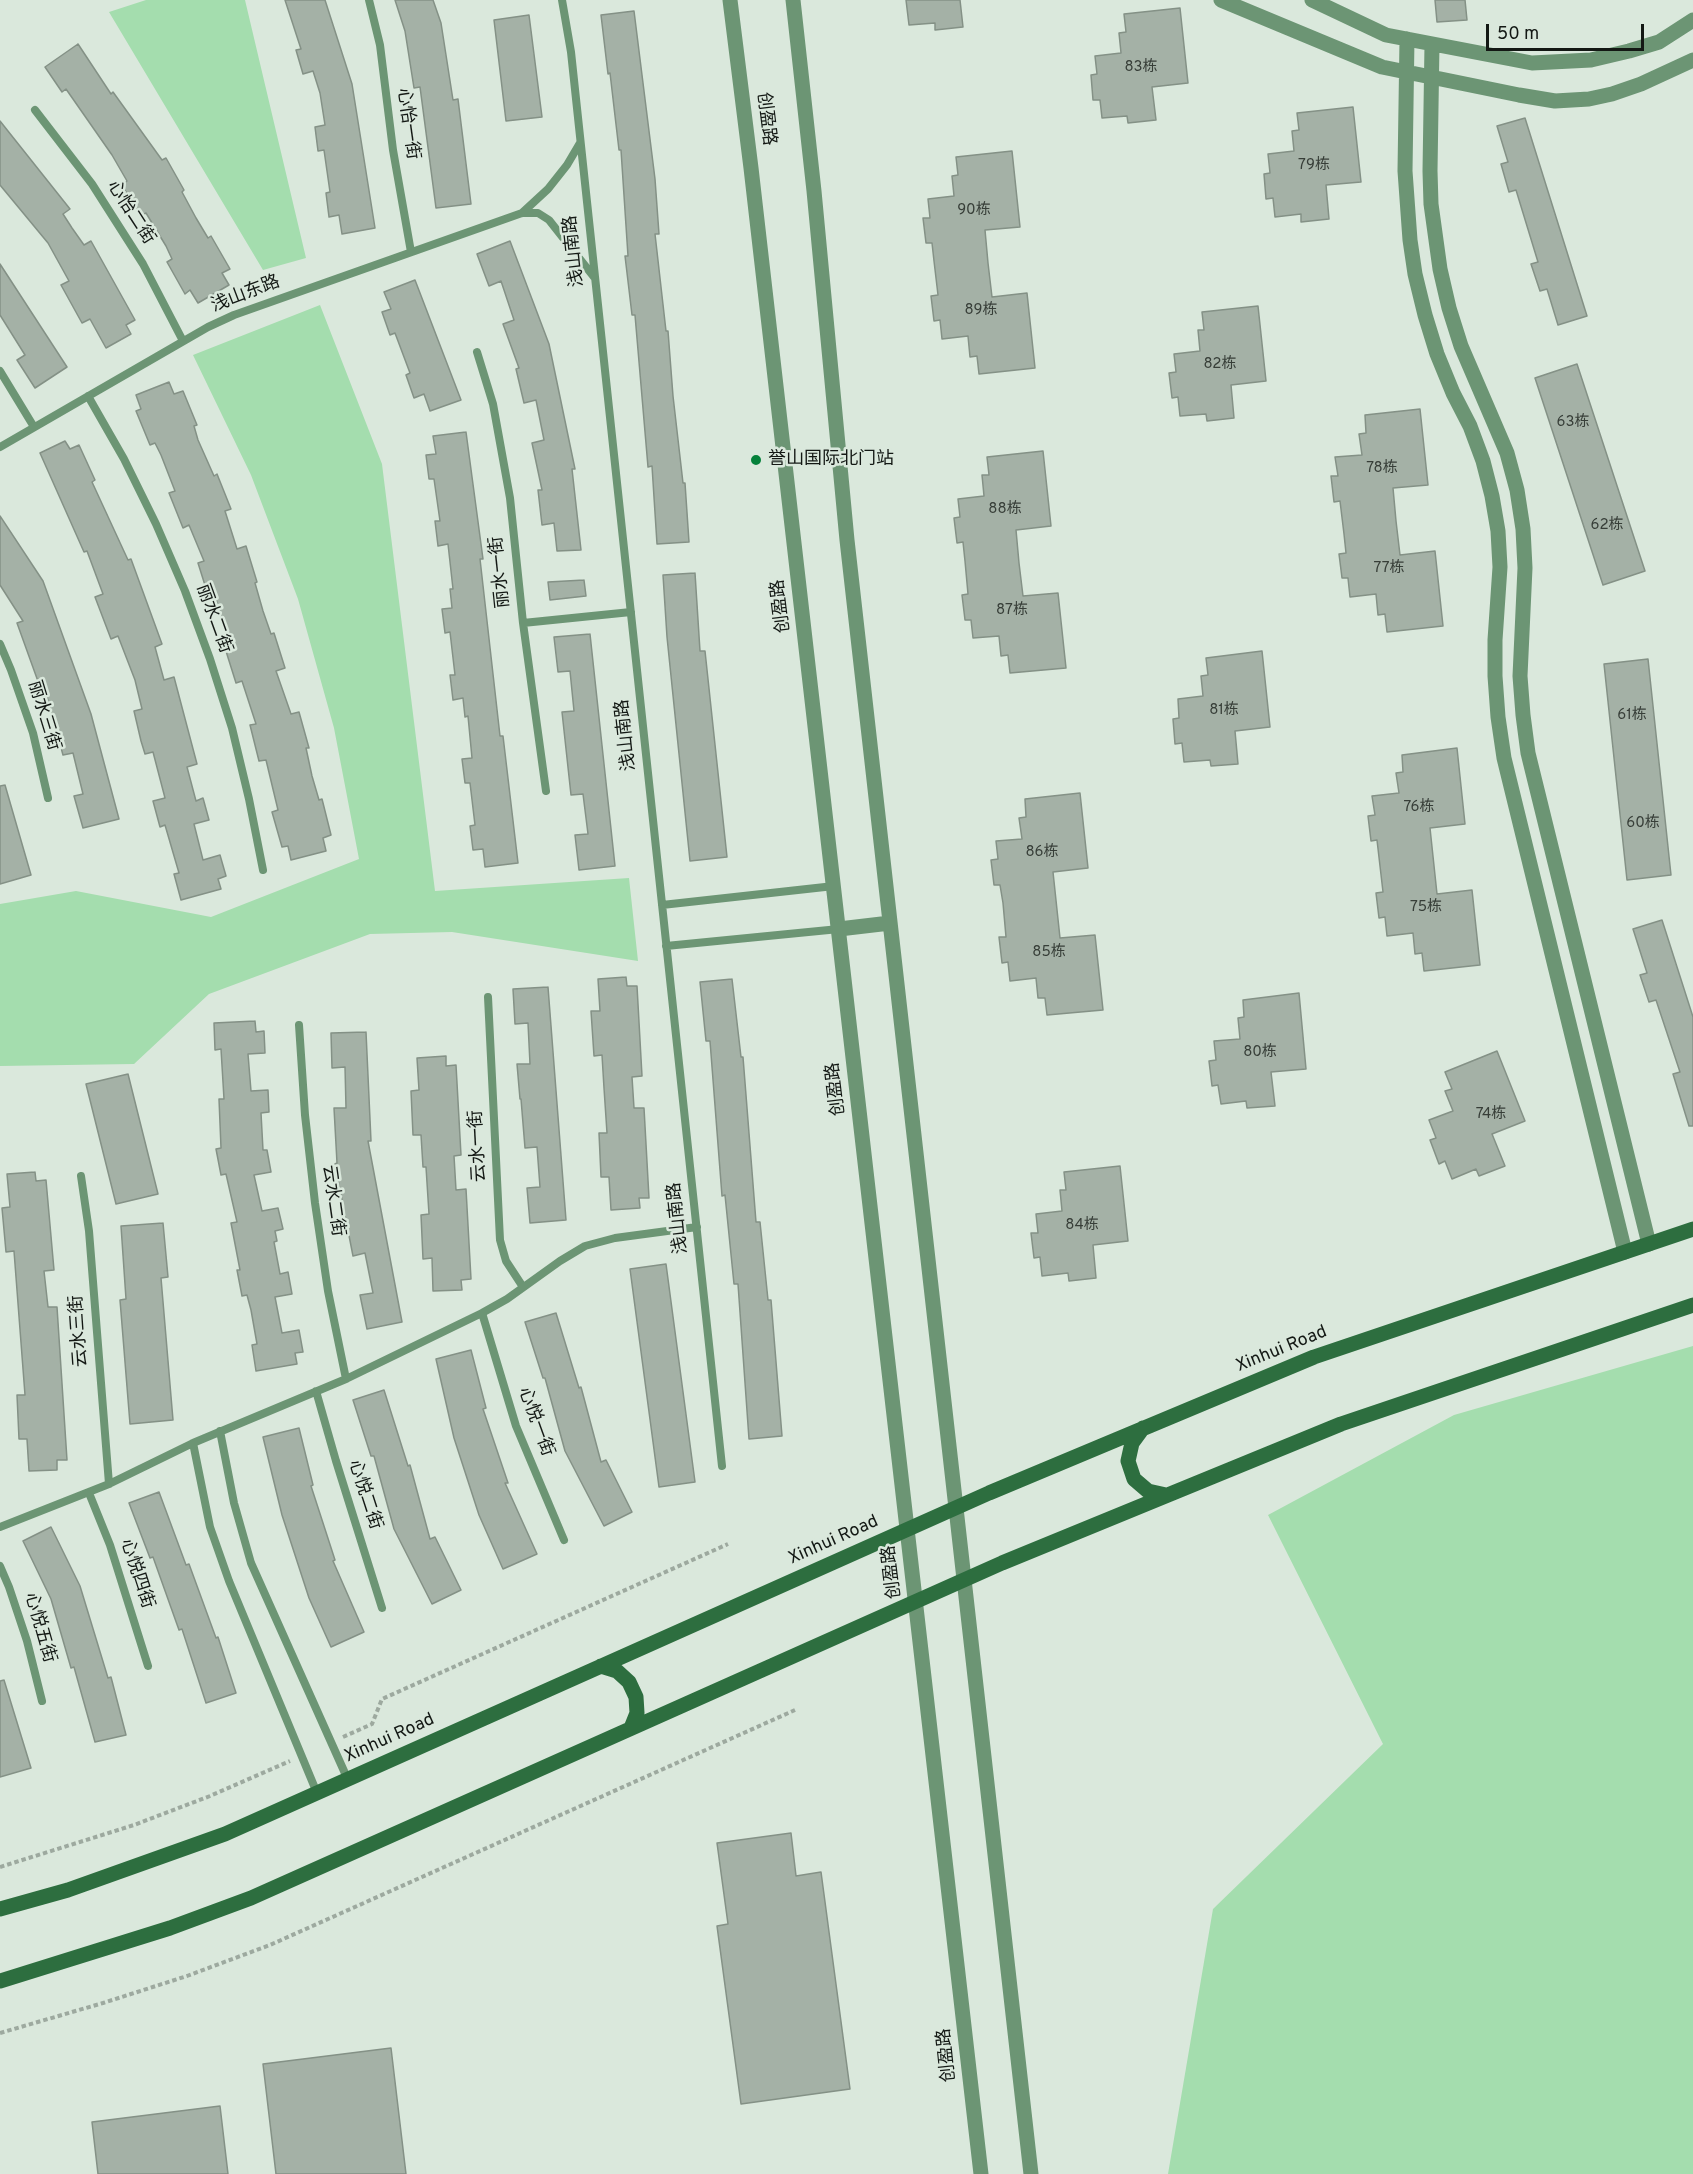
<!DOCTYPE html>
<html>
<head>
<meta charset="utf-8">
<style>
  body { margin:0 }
  #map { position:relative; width:1693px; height:2174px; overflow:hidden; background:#dae8dc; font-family:Overpass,sans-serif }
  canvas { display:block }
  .scale { position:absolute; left:1486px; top:24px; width:158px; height:27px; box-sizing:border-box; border:3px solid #131814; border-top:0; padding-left:8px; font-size:18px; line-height:21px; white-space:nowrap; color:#131814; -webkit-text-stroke:4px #dae8dc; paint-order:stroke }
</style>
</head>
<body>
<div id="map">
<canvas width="1693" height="2174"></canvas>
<div class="scale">50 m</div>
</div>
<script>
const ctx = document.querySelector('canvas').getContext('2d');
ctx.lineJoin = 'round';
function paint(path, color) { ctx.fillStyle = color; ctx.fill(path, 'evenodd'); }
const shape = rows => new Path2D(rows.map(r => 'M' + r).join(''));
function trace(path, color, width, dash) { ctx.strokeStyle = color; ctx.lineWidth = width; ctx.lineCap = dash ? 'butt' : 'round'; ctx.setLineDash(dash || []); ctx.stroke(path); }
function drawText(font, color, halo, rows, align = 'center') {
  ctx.font = font + ' Overpass,"Noto Sans SC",sans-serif'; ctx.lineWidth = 5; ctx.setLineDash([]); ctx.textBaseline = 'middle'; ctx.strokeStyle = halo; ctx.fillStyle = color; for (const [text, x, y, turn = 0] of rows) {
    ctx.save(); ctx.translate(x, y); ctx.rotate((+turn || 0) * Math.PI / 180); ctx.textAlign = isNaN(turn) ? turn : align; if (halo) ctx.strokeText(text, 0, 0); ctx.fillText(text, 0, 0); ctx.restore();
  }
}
const green = shape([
  [146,0,245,0,306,258,263,270,109,12],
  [320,305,382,464,435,891,629,878,638,961,452,932,370,934,209,994,134,1064,0,1066,0,904,76,891,211,917,359,859,334,728,298,599,251,475,193,355],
  [1693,1346,1693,2174,1168,2174,1213,1909,1383,1744,1268,1515,1454,1415]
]);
const building = shape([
  [285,0,325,0,352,84,375,228,342,234,339,215,329,217,326,193,330,192,324,150,318,151,315,127,325,125,320,93,313,71,303,74,296,50,301,49,285,0],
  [395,0,433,0,441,23,453,100,458,99,471,204,436,208,420,87,414,88,405,31,395,0],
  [906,0,960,0,963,27,935,30,935,23,909,25,906,0],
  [1435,0,1465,0,1467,20,1437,22,1435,0],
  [1180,8,1188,83,1152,87,1156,120,1128,123,1127,116,1102,118,1100,100,1093,100,1091,75,1097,74,1095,56,1121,53,1119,33,1126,32,1124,14,1180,8],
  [634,11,655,179,659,234,655,234,666,331,668,331,673,396,683,483,685,483,689,542,657,544,652,466,648,467,635,315,632,315,625,256,628,256,621,150,619,150,610,73,608,74,601,15,634,11],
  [529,15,542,117,506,121,494,20,529,15],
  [78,44,111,94,113,92,162,160,166,158,184,190,182,192,196,218,208,238,211,236,230,269,222,273,229,285,198,303,190,290,185,294,167,262,172,259,166,246,146,213,140,216,122,185,127,181,112,155,66,89,62,92,45,67,78,44],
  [1353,107,1361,182,1326,185,1329,219,1301,222,1301,214,1275,217,1273,198,1266,199,1264,174,1270,173,1268,154,1294,151,1292,131,1299,130,1297,113,1353,107],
  [1525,118,1587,316,1558,325,1547,289,1540,291,1531,264,1538,262,1516,190,1509,192,1501,164,1508,162,1497,126,1525,118],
  [0,121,70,209,63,214,72,228,84,245,91,241,135,320,126,325,131,334,106,348,90,319,82,323,61,285,69,281,48,243,0,185,0,121],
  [1012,151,1020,227,985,230,988,263,992,297,1027,293,1035,368,979,374,977,356,970,357,968,336,942,339,940,320,934,321,931,296,938,295,934,261,932,243,926,243,923,218,930,218,928,199,954,196,952,176,958,175,956,157,1012,151],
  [510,241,549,344,575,469,572,469,581,550,557,551,554,523,542,525,538,490,542,490,532,443,544,440,536,400,524,403,516,369,519,368,503,324,514,320,501,281,489,286,477,254,510,241],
  [0,264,67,367,35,388,17,360,25,355,0,315,0,264],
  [415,280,461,400,430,411,424,394,414,398,406,375,410,373,395,333,390,335,382,312,391,309,384,292,415,280],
  [1258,306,1266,381,1231,385,1234,418,1207,421,1206,414,1180,416,1178,397,1172,398,1169,373,1176,372,1174,354,1200,351,1198,330,1204,330,1202,312,1258,306],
  [1577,364,1645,571,1603,585,1535,378,1577,364],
  [169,382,174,394,183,391,197,425,194,426,198,440,214,476,217,474,231,509,225,511,237,549,246,546,257,582,255,583,263,611,271,634,274,633,285,668,276,671,291,714,299,712,309,748,306,748,312,776,319,800,322,799,331,835,323,838,326,851,291,860,288,846,282,847,272,812,278,810,266,760,259,761,250,725,256,724,242,681,236,683,225,648,231,646,215,596,209,598,198,563,204,561,189,525,183,528,169,493,175,491,161,455,155,443,150,445,136,411,141,409,136,395,169,382],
  [1420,409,1428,485,1393,488,1396,521,1400,555,1435,551,1443,626,1387,632,1385,614,1378,615,1376,594,1350,597,1348,578,1342,578,1339,554,1346,553,1344,534,1340,501,1334,502,1331,476,1338,476,1335,457,1362,455,1359,434,1366,433,1365,415,1420,409],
  [466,432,483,559,480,559,500,736,503,736,518,863,485,867,483,849,473,850,470,826,475,825,470,783,465,783,462,759,472,758,468,716,465,717,463,698,453,700,450,675,455,675,450,632,445,633,442,609,452,608,450,589,453,589,448,544,438,546,435,521,440,521,434,479,429,479,426,455,436,454,433,436,466,432],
  [65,441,70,449,79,445,95,480,92,482,128,560,131,559,162,644,155,647,164,680,174,677,197,764,187,767,196,801,203,798,209,820,194,824,203,860,220,855,226,876,218,879,221,889,181,900,174,874,179,873,165,825,160,827,153,801,165,798,153,752,145,754,141,741,134,711,142,709,135,680,118,636,111,639,95,597,103,594,87,551,84,552,40,453,65,441],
  [1043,451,1051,526,1016,530,1019,563,1023,596,1058,593,1066,668,1010,673,1008,655,1001,656,999,636,973,638,971,620,965,620,962,595,968,594,965,561,963,542,957,543,954,518,960,517,958,499,984,496,982,475,989,475,987,457,1043,451],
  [0,516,43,581,91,714,119,819,83,828,74,796,83,794,73,753,63,755,47,697,44,698,17,623,23,621,0,585,0,516],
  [695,573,700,651,705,651,727,857,690,861,667,637,663,575,695,573],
  [584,580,586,596,550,600,548,582,584,580],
  [590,634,615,866,579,870,575,835,588,834,583,794,571,795,562,712,574,711,570,671,558,672,554,637,590,634],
  [1262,651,1270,727,1235,731,1238,764,1211,766,1210,760,1184,762,1182,743,1175,744,1173,719,1179,718,1178,699,1203,696,1201,676,1208,675,1206,658,1262,651],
  [1648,659,1671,875,1627,880,1604,664,1648,659],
  [1457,748,1465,824,1430,828,1437,894,1472,890,1480,965,1424,971,1422,953,1415,954,1413,933,1387,936,1385,917,1379,918,1376,893,1383,892,1377,840,1371,841,1368,816,1375,815,1372,796,1399,793,1396,773,1403,772,1402,755,1457,748],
  [5,785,31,875,0,884,0,786,5,785],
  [1080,793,1088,868,1053,872,1060,938,1095,935,1103,1010,1047,1015,1045,998,1038,998,1036,978,1010,981,1008,962,1002,963,999,937,1006,937,1003,903,1000,885,994,885,991,860,998,859,996,841,1022,839,1019,818,1026,817,1025,799,1080,793],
  [1662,920,1693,1017,1693,1126,1689,1126,1673,1074,1680,1072,1656,1000,1649,1002,1640,975,1647,973,1633,929,1662,920],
  [626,977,627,986,637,986,642,1076,632,1077,634,1108,644,1108,649,1198,639,1198,640,1208,611,1210,609,1177,601,1177,599,1133,607,1133,604,1088,602,1055,594,1056,591,1011,600,1011,598,979,626,977],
  [732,979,741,1057,743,1057,756,1222,760,1222,768,1300,771,1300,782,1436,749,1439,738,1284,734,1284,725,1195,722,1196,710,1041,706,1041,700,982,732,979],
  [548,987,566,1220,530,1223,527,1188,540,1187,537,1147,525,1148,521,1099,520,1099,517,1064,530,1064,528,1023,515,1024,513,989,548,987],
  [1299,993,1306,1069,1271,1072,1275,1106,1247,1108,1246,1101,1221,1104,1218,1085,1212,1086,1209,1061,1216,1060,1214,1041,1240,1039,1238,1018,1244,1017,1243,1000,1299,993],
  [255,1021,256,1032,264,1031,265,1053,248,1054,251,1091,268,1090,269,1112,261,1113,263,1150,267,1150,271,1172,254,1175,262,1211,278,1208,283,1229,275,1231,277,1241,274,1242,280,1274,288,1272,292,1294,275,1297,282,1333,299,1330,303,1352,295,1353,297,1364,256,1371,252,1345,257,1344,251,1310,247,1295,242,1296,237,1270,240,1270,231,1223,237,1222,226,1174,221,1175,216,1149,221,1148,219,1099,224,1099,221,1049,215,1050,214,1023,255,1021],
  [366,1032,371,1141,368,1141,402,1322,367,1329,360,1295,373,1293,365,1253,353,1256,335,1164,337,1163,334,1108,346,1108,345,1067,332,1068,331,1033,366,1032],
  [1497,1051,1525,1121,1492,1134,1505,1166,1479,1176,1476,1169,1452,1179,1445,1161,1439,1164,1430,1140,1436,1138,1429,1120,1453,1111,1445,1091,1452,1089,1445,1072,1497,1051],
  [446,1056,446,1066,456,1065,461,1155,454,1156,456,1190,466,1189,471,1279,461,1280,462,1290,433,1291,432,1258,423,1259,421,1215,429,1214,426,1167,423,1167,421,1135,413,1135,411,1091,419,1090,417,1058,446,1056],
  [128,1074,158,1194,116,1204,86,1084,128,1074],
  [1120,1166,1128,1241,1093,1245,1096,1278,1069,1281,1068,1273,1042,1276,1040,1257,1034,1258,1031,1233,1038,1233,1036,1214,1062,1211,1060,1190,1066,1190,1064,1172,1120,1166],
  [35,1172,36,1181,46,1180,54,1270,44,1271,48,1307,57,1307,67,1460,57,1460,57,1470,29,1471,27,1439,19,1439,17,1395,25,1395,14,1251,6,1252,2,1208,10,1207,7,1174,35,1172],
  [163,1223,168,1277,161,1278,173,1420,130,1424,120,1300,126,1299,121,1226,163,1223],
  [666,1264,695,1482,659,1487,630,1269,666,1264],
  [556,1313,579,1388,581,1387,601,1462,606,1460,632,1512,604,1526,565,1451,545,1378,543,1378,525,1322,556,1313],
  [471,1350,486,1408,483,1409,508,1483,505,1483,537,1554,503,1569,479,1515,454,1438,436,1359,471,1350],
  [384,1390,408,1466,410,1465,430,1539,435,1537,461,1590,432,1604,394,1529,374,1456,371,1456,353,1400,384,1390],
  [299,1428,313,1485,311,1486,335,1560,333,1561,364,1632,331,1647,309,1598,282,1515,263,1437,299,1428],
  [159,1492,186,1565,189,1564,216,1638,218,1637,236,1693,206,1703,182,1629,179,1630,153,1557,150,1558,129,1503,159,1492],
  [51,1527,80,1586,108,1678,111,1677,126,1735,95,1742,74,1667,71,1668,51,1599,23,1541,51,1527],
  [4,1680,31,1768,0,1777,0,1681,4,1680],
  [791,1833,796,1876,821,1872,850,2089,741,2104,717,1926,728,1924,717,1843,791,1833],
  [391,2048,406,2174,276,2174,263,2064,391,2048],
  [220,2106,228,2174,98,2174,92,2122,220,2106]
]);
const path = shape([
  [343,1737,372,1724,382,1699,728,1544],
  [0,1867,134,1825,210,1796,290,1761],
  [0,2033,103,2003,187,1976,270,1945,795,1710]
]);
const service = shape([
  [369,0,380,45,393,150,411,252],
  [562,0,571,52,722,1466],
  [35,110,92,184,143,264,183,341],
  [522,213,548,189,567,165,580,143],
  [477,352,493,404,510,498,523,623,546,791],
  [0,371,34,427],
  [88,396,124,459,156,524,185,591,210,659,232,728,249,799,263,870],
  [0,447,208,327,234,315,522,213,538,213,549,220,594,277],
  [523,623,631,612],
  [0,644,11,670,33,733,48,798],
  [662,905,834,886],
  [666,946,839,929],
  [488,997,500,1240,506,1261,523,1287],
  [299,1025,305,1115,315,1203,328,1291,346,1379],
  [81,1176,89,1231,109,1484],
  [482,1313,516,1426,564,1540],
  [316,1391,336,1461,382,1608],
  [220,1431,234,1503,251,1563,348,1780],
  [193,1443,210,1527,229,1581,317,1793],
  [89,1493,110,1545,148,1666],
  [0,1527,109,1484,193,1443,346,1379,482,1313,507,1299,560,1261,585,1246,615,1238,697,1227],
  [0,1566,9,1587,27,1641,42,1701]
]);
const minor = shape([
  [1221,0,1382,67,1519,95,1555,101,1589,99,1612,94,1641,84,1693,60],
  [1312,0,1386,35,1532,63,1591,60,1629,51,1659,42,1693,20],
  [1407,39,1405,171,1410,240,1415,274,1425,315,1437,354,1453,393,1470,426,1483,461,1492,496,1498,531,1500,567,1495,640,1495,676,1498,717,1504,758,1625,1252],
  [1432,44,1430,171,1431,204,1440,269,1449,308,1461,346,1507,453,1517,490,1523,529,1525,568,1520,676,1523,715,1528,753,1649,1244]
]);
const tertiary = shape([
  [730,0,751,168,981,2174],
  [793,0,814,191,847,540,1031,2174],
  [839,929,890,923]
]);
const secondary = shape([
  [1143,1428,1132,1443,1128,1461,1134,1479,1148,1491,1166,1495],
  [601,1666,617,1671,629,1682,636,1697,637,1713,631,1728],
  [0,1909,68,1890,225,1834,989,1493,1314,1357,1693,1229],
  [0,1981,170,1928,251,1898,1002,1563,1341,1424,1693,1305]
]);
const markers = [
  [756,460,6,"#04813a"]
];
const numberNames = [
  ["83栋",1141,68],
  ["79栋",1314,166],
  ["90栋",974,211],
  ["89栋",981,311],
  ["82栋",1220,365],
  ["63栋",1573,423],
  ["78栋",1382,469],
  ["88栋",1005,510],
  ["62栋",1607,526],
  ["77栋",1389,569],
  ["87栋",1012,611],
  ["81栋",1224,711],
  ["61栋",1632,716],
  ["76栋",1419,808],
  ["60栋",1643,824],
  ["86栋",1042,853],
  ["75栋",1426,908],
  ["85栋",1049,953],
  ["80栋",1260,1053],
  ["74栋",1491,1115],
  ["84栋",1082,1226]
];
const streetNames = [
  ["创盈路",765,119,83],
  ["心怡一街",407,124,82],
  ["心怡二街",130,213,57],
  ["浅山南路",575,251,-96],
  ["浅山东路",246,295,-21],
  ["丽水一街",501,572,-96],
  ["创盈路",782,606,-97],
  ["丽水二街",213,619,70],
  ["丽水三街",43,716,73],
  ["浅山南路",627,735,-96],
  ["创盈路",837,1089,-97],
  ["云水一街",479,1146,-93],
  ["云水二街",332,1201,82],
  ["浅山南路",679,1218,-96],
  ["云水三街",80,1331,-94],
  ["Xinhui Road",1282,1350,-22],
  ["心悦一街",535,1422,70],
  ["心悦二街",364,1495,72],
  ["Xinhui Road",834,1541,-24],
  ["创盈路",893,1572,-97],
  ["心悦四街",136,1574,72],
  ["心悦五街",39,1628,74],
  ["Xinhui Road",390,1739,-24],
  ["创盈路",948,2055,-96]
];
const poiNames = [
  ["誉山国际北门站",768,460]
];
paint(green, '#a4ddae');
paint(building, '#a4b1a6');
trace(building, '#849186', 1.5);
trace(path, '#9da99f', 4, [4.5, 3]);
trace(service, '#6c9574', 8);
trace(minor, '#6c9574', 15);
trace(tertiary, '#6c9574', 15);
trace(secondary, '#2d6e3f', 15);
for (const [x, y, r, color] of markers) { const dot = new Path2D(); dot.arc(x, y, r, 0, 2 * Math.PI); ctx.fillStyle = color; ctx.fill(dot); trace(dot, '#dae8dc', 2); }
drawText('15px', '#373e38', null, numberNames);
drawText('18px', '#131814', '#dae8dc', streetNames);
drawText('18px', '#131814', '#dae8dc', poiNames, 'left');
</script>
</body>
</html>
